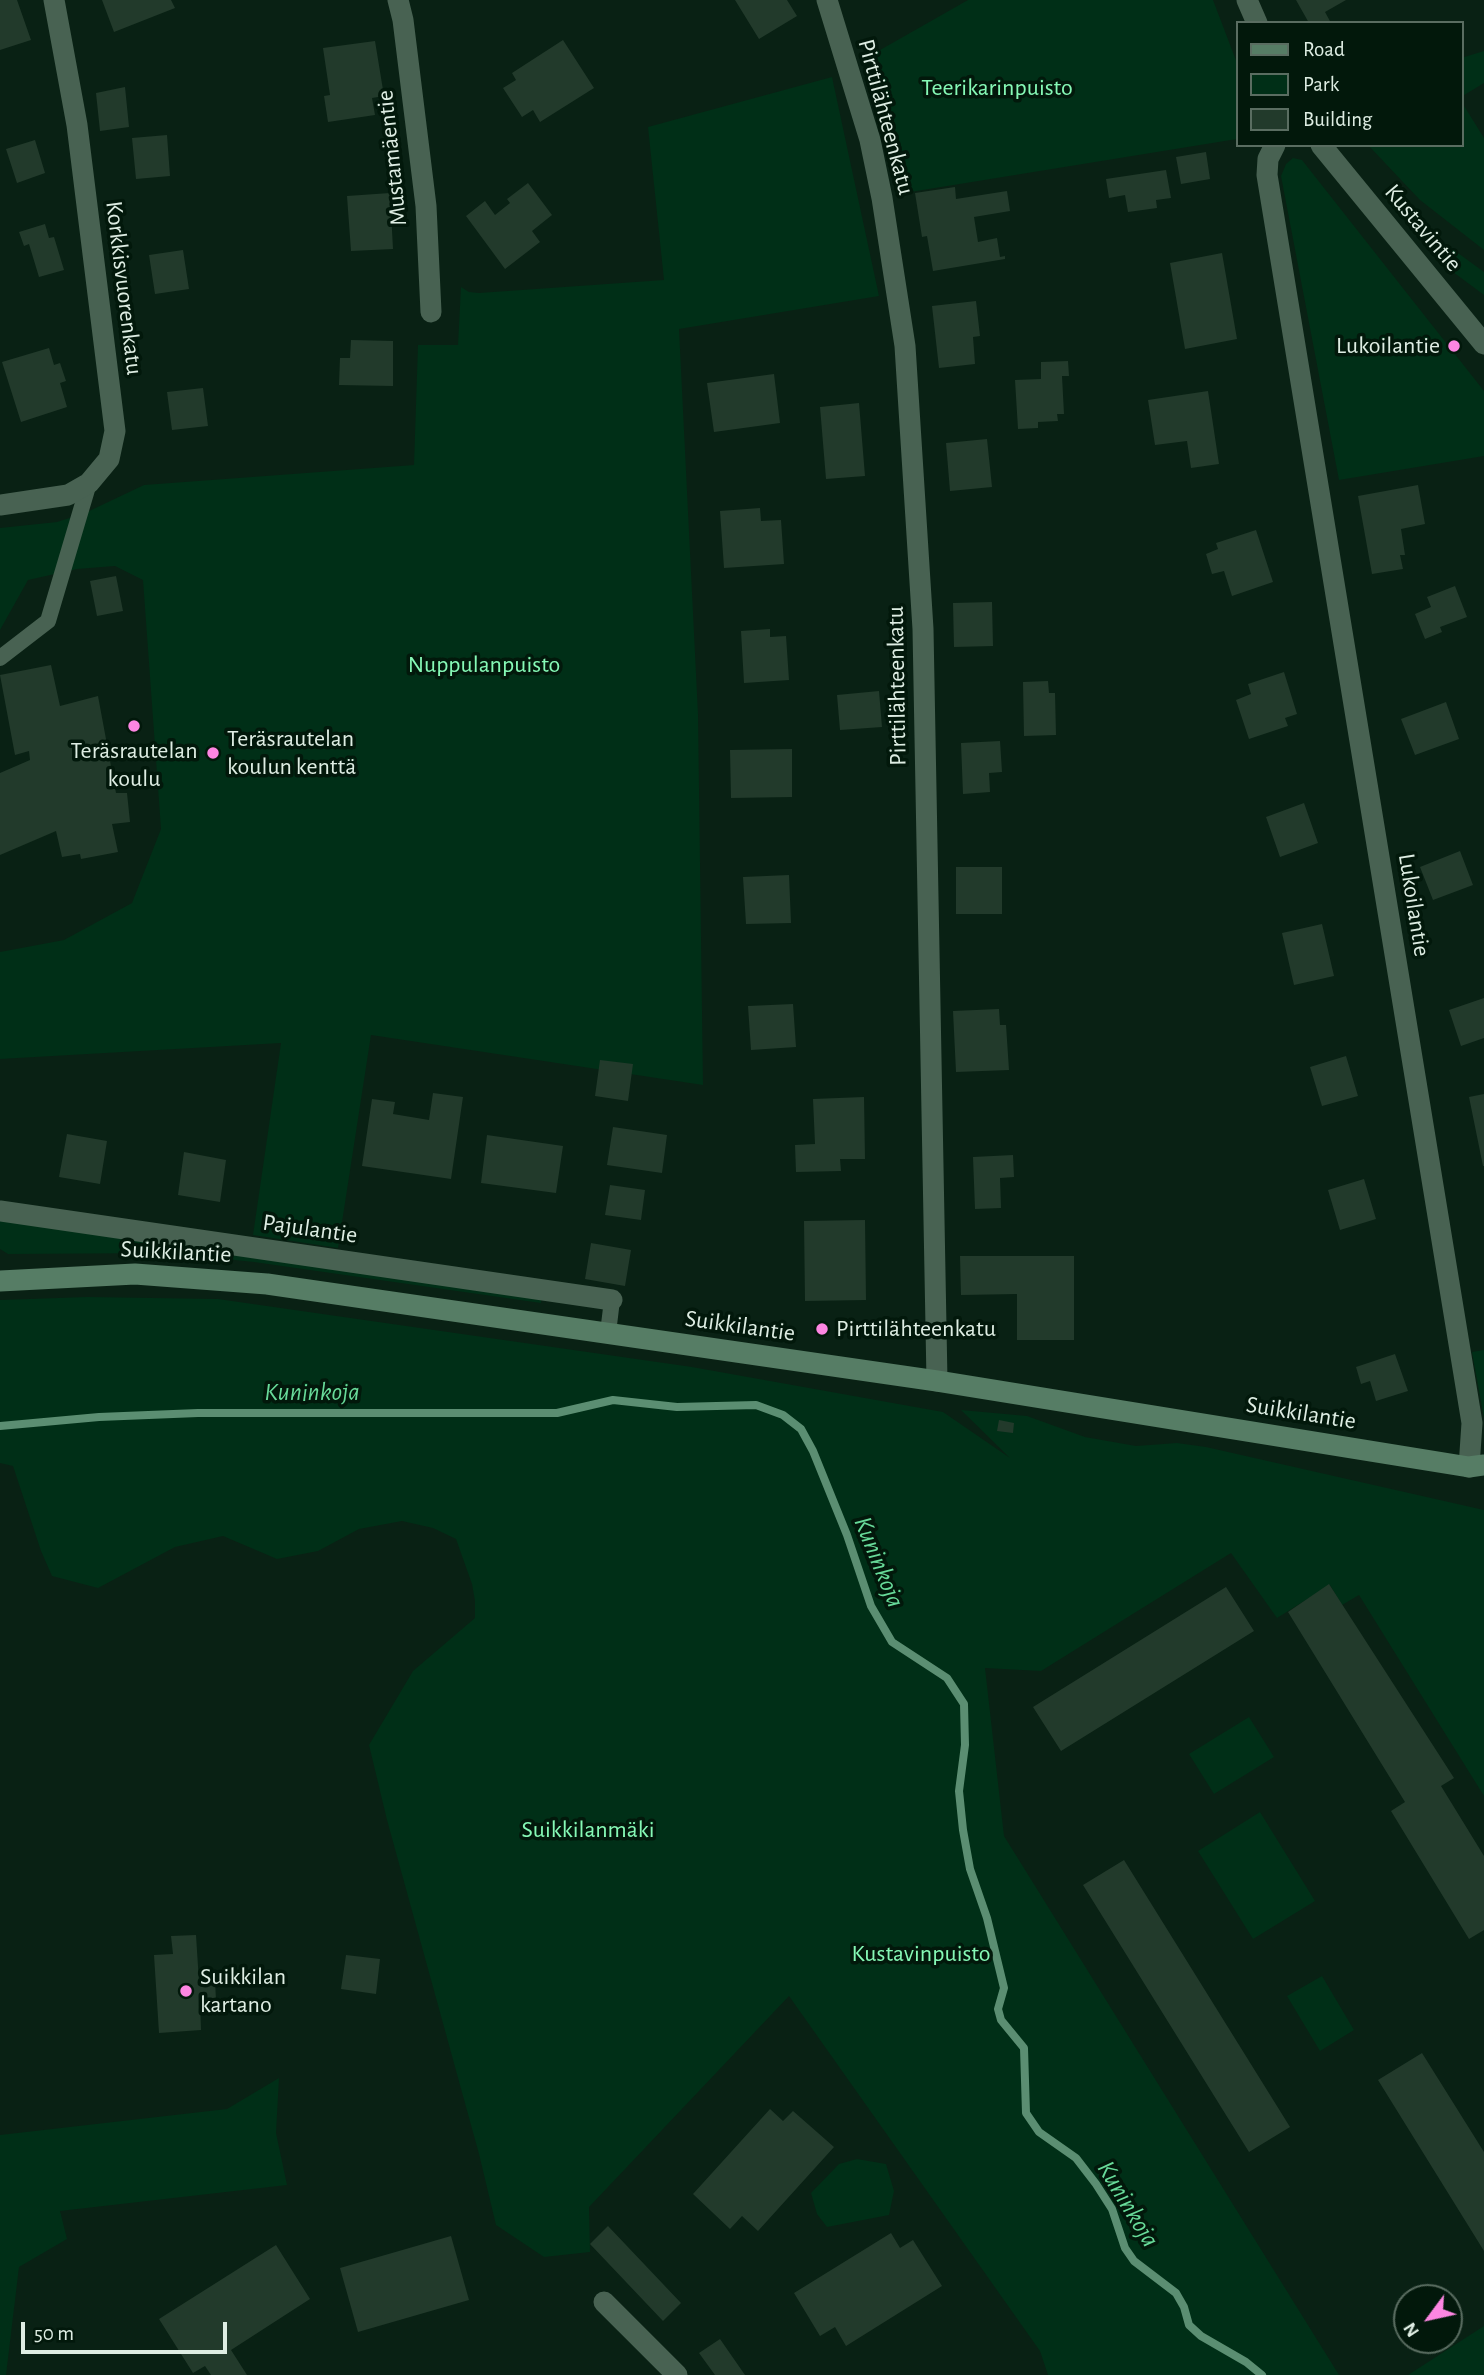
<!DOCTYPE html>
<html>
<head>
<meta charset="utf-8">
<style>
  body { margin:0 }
  #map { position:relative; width:1484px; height:2375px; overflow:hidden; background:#092114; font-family:"Alegreya Sans",sans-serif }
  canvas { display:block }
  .legend { position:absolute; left:1236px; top:21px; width:228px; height:126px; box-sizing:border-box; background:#02180b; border:2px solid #5a6d61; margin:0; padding:9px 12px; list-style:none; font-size:21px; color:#deede3 }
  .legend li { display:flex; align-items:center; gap:14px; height:35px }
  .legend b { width:35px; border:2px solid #5a6d61 }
  .north { position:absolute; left:1393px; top:2284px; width:70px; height:70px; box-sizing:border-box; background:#02180b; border:2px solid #5a6d61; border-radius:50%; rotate:237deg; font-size:19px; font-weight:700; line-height:28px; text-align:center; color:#deede3 }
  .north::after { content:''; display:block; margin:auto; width:24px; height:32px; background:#fd86e2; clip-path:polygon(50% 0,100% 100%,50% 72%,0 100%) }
  .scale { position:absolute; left:21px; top:2322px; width:206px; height:32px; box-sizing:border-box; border:4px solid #deede3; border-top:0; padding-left:9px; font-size:21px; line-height:24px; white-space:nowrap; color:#deede3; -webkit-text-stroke:5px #02180b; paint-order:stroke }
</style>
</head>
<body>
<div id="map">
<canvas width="1484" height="2375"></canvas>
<ul class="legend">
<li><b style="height:9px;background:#567d65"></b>Road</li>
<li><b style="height:19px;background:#002f17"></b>Park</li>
<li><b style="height:19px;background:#223a2b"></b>Building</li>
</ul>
<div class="north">N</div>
<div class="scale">50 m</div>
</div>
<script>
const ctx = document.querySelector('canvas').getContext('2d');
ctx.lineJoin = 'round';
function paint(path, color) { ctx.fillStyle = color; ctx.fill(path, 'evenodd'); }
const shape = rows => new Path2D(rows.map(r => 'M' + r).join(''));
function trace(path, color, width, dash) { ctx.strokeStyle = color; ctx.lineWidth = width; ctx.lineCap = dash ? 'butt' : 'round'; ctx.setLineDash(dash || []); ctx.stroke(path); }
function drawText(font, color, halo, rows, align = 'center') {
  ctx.font = font + ' "Alegreya Sans",sans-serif'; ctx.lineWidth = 7; ctx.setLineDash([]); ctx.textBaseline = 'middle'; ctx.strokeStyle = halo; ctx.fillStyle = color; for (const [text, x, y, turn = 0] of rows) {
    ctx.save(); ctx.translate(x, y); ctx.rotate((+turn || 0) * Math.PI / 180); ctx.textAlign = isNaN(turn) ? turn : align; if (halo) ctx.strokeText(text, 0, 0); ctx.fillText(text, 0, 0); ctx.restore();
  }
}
const green = shape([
  [968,0,1213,0,1237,63,1237,139,898,194,866,58],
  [1484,51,1484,83,1461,97,1461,58],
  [832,77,879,296,679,329,698,714,703,1085,371,1035,338,1248,253,1235,281,1043,0,1059,0,952,64,940,132,903,161,829,143,580,115,566,77,569,28,580,0,630,0,528,57,522,85,513,144,485,414,465,418,345,458,345,461,287,469,292,479,293,664,280,648,127],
  [1461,101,1484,138,1484,250,1420,200,1368,145,1461,145],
  [1293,158,1302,160,1484,391,1484,456,1339,480,1281,176,1286,164],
  [1421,226,1484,272,1484,295,1449,269,1435,255,1415,231],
  [0,1220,542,1295,541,1303,254,1262,168,1253,8,1254,0,1249],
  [87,1297,218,1299,692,1367,943,1412,1010,1458,961,1410,1027,1416,1085,1437,1136,1446,1177,1443,1206,1447,1484,1510,1484,1796,1359,1595,1342,1605,1330,1585,1277,1618,1231,1553,1041,1671,985,1668,1004,1836,1339,2375,1048,2375,1040,2351,789,1996,589,2207,590,2252,544,2257,496,2225,479,2154,387,1820,369,1745,413,1671,475,1618,475,1601,472,1584,456,1539,433,1528,402,1521,359,1529,318,1551,277,1559,223,1536,175,1547,98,1588,52,1576,41,1551,13,1466,0,1463,0,1300],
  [1484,1350,1484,1418,1472,1352],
  [1249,1717,1274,1757,1214,1794,1189,1754],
  [1260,1812,1315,1901,1253,1939,1198,1851],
  [1322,1976,1354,2030,1320,2051,1287,1996],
  [279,2078,276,2133,287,2185,60,2211,67,2239,19,2267,6,2375,0,2375,0,2135,227,2109],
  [857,2159,886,2164,894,2191,889,2215,827,2227,817,2214,811,2193,839,2164],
  [1484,2326,1484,2375,1408,2375]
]);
const stream = shape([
  [0,1426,99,1417,198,1413,557,1413,613,1400,677,1407,756,1405,783,1415,801,1429,813,1451,847,1535,871,1606,892,1642,947,1678,964,1704,965,1745,959,1791,963,1830,970,1869,987,1918,1004,1988,998,2009,1001,2020,1024,2048,1026,2113,1039,2132,1076,2158,1096,2184,1112,2209,1125,2248,1134,2261,1176,2293,1184,2307,1189,2325,1201,2336,1246,2362,1262,2375]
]);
const building = shape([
  [0,0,17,0,31,40,0,50],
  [102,0,171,0,175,8,114,32],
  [735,0,787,0,797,16,759,39],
  [1296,0,1346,0,1325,12,1331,23,1309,23],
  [563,40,594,88,540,122,533,110,522,117,503,88,516,80,512,73],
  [375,41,384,96,372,98,375,115,328,122,324,96,330,95,323,48],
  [125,87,129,127,100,131,96,93],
  [167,135,170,176,136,179,132,138],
  [35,140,45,173,17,183,6,149],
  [1206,152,1210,179,1181,184,1176,157],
  [1166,170,1171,198,1156,200,1157,208,1128,212,1125,195,1109,198,1106,179],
  [528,183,552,215,532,231,540,242,505,269,466,216,485,201,495,215,510,203,507,199],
  [955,187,956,199,1007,191,1010,211,974,217,978,242,997,238,1000,257,1005,256,1005,259,933,271,927,236,922,237,915,193],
  [390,193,393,249,351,251,347,196],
  [45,224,49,238,54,237,64,270,39,277,29,244,24,246,19,232],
  [183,250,189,289,155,294,149,255],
  [1222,253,1237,339,1185,349,1170,263],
  [976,301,980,336,973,337,975,364,939,368,932,306],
  [351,340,393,341,393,386,339,385,340,358,350,358],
  [49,348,54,365,60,363,66,381,60,383,67,407,21,422,2,362],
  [1068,361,1069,376,1062,376,1064,414,1057,414,1058,421,1038,422,1038,428,1018,429,1015,380,1041,379,1041,362],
  [774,374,780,423,714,432,707,383],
  [203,388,208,426,172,430,167,392],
  [1208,391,1219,464,1191,468,1187,441,1155,445,1148,400],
  [859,403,865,476,826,479,820,407],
  [987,439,992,487,950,491,946,443],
  [1418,485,1425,524,1401,529,1405,555,1400,555,1403,569,1372,574,1358,496],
  [760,508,761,521,781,520,784,564,724,568,720,511],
  [1256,530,1273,582,1232,596,1224,571,1212,574,1206,554,1218,549,1216,543],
  [116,576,123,611,97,616,90,581],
  [1455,586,1467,617,1440,627,1442,632,1425,639,1415,614,1431,607,1427,597],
  [992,602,993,646,954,647,953,603],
  [770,629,770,637,786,636,789,680,744,683,741,631],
  [51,665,60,706,98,696,116,793,127,793,130,822,112,824,118,852,81,859,80,854,62,857,56,831,0,855,0,773,30,760,29,751,15,755,0,675],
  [1284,672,1297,714,1285,718,1288,726,1249,739,1236,700,1251,694,1248,684],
  [1048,681,1049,693,1055,693,1056,735,1024,736,1023,682],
  [879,691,882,727,840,730,837,695],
  [1446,702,1459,739,1415,755,1401,719],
  [1000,741,1002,772,989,773,990,792,963,794,961,743],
  [792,749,792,797,731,798,730,750],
  [1304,803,1318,843,1280,857,1266,817],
  [1460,851,1473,885,1433,900,1420,867],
  [956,867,1002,867,1002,914,956,914],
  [789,875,791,923,746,924,743,877],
  [1322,924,1334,976,1294,985,1282,933],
  [1484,998,1484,1038,1461,1046,1449,1010],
  [793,1004,796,1047,751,1050,748,1006],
  [999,1009,1000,1025,1006,1025,1009,1070,956,1072,953,1011],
  [1346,1056,1358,1096,1322,1106,1310,1067],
  [600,1060,633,1064,628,1101,595,1096],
  [433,1093,463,1097,451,1179,362,1166,372,1099,395,1102,393,1114,429,1120],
  [1484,1094,1484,1166,1483,1166,1469,1097],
  [864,1097,865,1159,840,1159,841,1171,796,1172,795,1145,815,1144,813,1099],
  [613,1127,667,1135,662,1173,607,1165],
  [67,1134,107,1141,100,1184,59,1177],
  [487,1135,563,1146,556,1193,481,1183],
  [184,1152,226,1160,220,1202,178,1195],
  [1013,1155,1014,1177,1000,1178,1001,1208,975,1209,973,1157],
  [1364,1179,1376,1219,1340,1230,1328,1190],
  [610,1185,645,1190,641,1220,605,1215],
  [865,1220,866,1300,805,1301,804,1221],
  [591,1243,631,1250,625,1286,585,1279],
  [960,1256,1074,1256,1074,1340,1017,1340,1017,1294,961,1295],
  [1395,1354,1408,1391,1376,1401,1370,1381,1361,1384,1356,1367],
  [999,1420,1014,1423,1013,1433,997,1431],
  [1329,1584,1454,1778,1441,1786,1484,1856,1484,1930,1469,1939,1391,1811,1405,1802,1288,1612],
  [1226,1587,1254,1631,1061,1751,1033,1707],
  [1124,1860,1290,2127,1249,2152,1083,1885],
  [196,1935,199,1982,215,1981,216,2000,200,2001,201,2030,159,2033,154,1955,173,1954,171,1936],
  [346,1955,380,1959,376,1994,341,1989],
  [1422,2053,1484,2152,1484,2251,1378,2080],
  [770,2109,783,2121,793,2111,834,2147,758,2231,742,2216,730,2229,693,2194],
  [608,2226,681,2303,663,2321,590,2244],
  [891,2233,900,2248,913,2240,942,2286,846,2346,835,2327,820,2336,794,2293],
  [451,2236,469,2300,358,2332,340,2268],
  [276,2245,310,2299,231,2350,247,2375,211,2375,205,2366,193,2373,159,2319],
  [720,2339,745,2375,715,2375,699,2353]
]);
const lane = shape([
  [0,658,48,621,89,483],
  [608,1333,612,1300]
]);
const street = shape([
  [398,0,403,20,426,206,431,312],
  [827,0,870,140,882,198,905,346,923,629,937,1381],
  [1247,0,1257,23],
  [1275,145,1268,159,1267,175,1472,1423,1469,1467],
  [1321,145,1484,344],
  [0,505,68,495,89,483,109,459,115,431,77,125,54,0],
  [0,1211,612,1300],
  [604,2302,677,2375]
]);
const secondary = shape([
  [0,1281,135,1274,267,1284,937,1381,1469,1467,1484,1465]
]);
const markers = [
  [1454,346,7,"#fd86e2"],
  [134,726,7,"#fd86e2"],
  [213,753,7,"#fd86e2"],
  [822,1329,7,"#fd86e2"],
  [186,1991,7,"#fd86e2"]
];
const parkNames = [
  ["Teerikarinpuisto",997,88],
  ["Nuppulanpuisto",484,665],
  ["Suikkilanmäki",588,1830],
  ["Kustavinpuisto",921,1954]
];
const streetNames = [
  ["Pirttilähteenkatu",886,117,75],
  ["Mustamäentie",392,158,-96],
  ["Kustavintie",1423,228,50],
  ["Korkkisvuorenkatu",124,288,83],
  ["Pirttilähteenkatu",897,686,-91],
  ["Lukoilantie",1414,905,81],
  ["Pajulantie",310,1229,8],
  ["Suikkilantie",176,1252,3],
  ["Suikkilantie",740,1326,8],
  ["Suikkilantie",1301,1413,9]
];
const poiNames = [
  ["Lukoilantie",1440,346,"right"],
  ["Teräsrautelan",227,739],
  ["koulun kenttä",227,767],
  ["Teräsrautelan",134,751,"center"],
  ["koulu",134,779,"center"],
  ["Pirttilähteenkatu",836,1329],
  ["Suikkilan",200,1977],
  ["kartano",200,2005]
];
const waterNames = [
  ["Kuninkoja",312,1392],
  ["Kuninkoja",879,1562,68],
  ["Kuninkoja",1128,2204,59]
];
paint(green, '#002f17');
trace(stream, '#5b8e72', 8);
paint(building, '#223a2b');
trace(lane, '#486252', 16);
trace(street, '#486252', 21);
trace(secondary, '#567d65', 21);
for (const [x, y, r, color] of markers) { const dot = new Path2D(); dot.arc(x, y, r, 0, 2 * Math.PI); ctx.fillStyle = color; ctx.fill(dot); trace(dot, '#02180b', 2.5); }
drawText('24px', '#86f9b6', '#02180b', parkNames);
drawText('24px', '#deede3', '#02180b', streetNames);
drawText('24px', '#deede3', '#02180b', poiNames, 'left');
drawText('italic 26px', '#67da99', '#02180b', waterNames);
</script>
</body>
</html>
